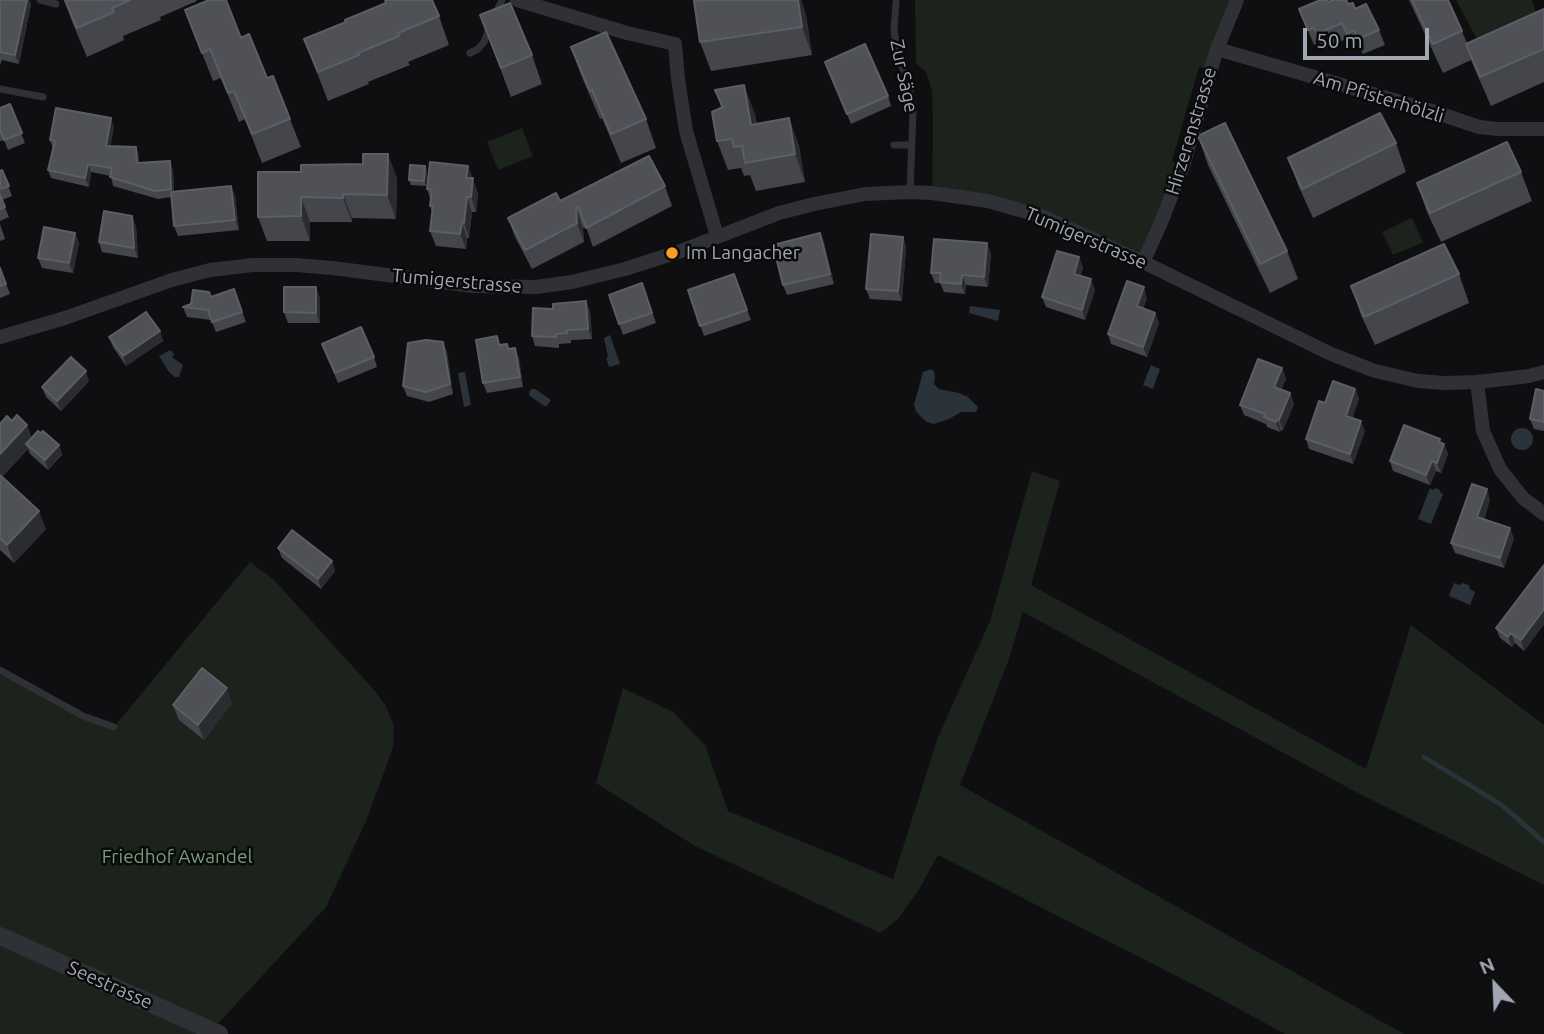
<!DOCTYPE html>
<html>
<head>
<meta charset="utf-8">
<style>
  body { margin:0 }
  #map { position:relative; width:1544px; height:1034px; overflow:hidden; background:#0f0f11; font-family:Ubuntu,sans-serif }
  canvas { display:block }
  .north { position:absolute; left:1460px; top:950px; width:70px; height:70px; -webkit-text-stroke:5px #0a0a0b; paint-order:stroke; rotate:337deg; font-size:19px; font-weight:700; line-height:28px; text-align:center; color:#a0a7b2 }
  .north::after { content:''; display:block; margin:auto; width:24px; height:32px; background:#a0a7b2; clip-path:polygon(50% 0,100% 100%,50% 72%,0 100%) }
  .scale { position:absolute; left:1303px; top:28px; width:126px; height:32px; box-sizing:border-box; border:4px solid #a0a7b2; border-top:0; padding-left:9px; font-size:21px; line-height:24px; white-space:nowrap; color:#a0a7b2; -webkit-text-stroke:5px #0a0a0b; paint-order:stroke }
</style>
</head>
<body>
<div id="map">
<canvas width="1544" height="1034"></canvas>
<div class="north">N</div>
<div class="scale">50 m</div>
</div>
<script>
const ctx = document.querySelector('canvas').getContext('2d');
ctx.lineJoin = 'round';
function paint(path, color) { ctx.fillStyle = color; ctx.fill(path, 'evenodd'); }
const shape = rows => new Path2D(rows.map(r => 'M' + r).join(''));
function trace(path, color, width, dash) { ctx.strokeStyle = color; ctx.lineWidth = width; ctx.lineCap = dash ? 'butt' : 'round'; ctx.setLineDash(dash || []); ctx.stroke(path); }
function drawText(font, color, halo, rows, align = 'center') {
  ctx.font = font + ' Ubuntu,sans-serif'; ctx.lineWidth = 5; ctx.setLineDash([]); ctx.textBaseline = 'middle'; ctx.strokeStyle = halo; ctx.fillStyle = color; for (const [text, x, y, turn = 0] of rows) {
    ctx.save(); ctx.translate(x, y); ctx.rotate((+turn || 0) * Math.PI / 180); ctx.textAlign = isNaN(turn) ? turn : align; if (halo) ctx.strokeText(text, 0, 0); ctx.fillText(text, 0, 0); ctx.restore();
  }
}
const green = shape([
  [915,0,1237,0,1210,69,1199,67,1172,161,1183,166,1143,262,1044,217,932,193,933,124,932,91,926,72,916,63],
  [1456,0,1532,0,1538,19,1479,43],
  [522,128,533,156,498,170,487,142],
  [1412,218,1423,242,1393,255,1382,232],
  [1032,471,1060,481,1031,585,1366,769,1411,625,1544,725,1544,885,1358,793,1023,612,1009,659,960,785,1404,1034,1285,1034,1206,991,938,855,921,886,899,918,880,933,695,846,596,783,623,688,673,712,705,745,728,811,893,879,938,737,990,621],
  [250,562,274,580,376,692,386,706,394,726,393,748,366,821,326,907,212,1030,219,1034,0,1034,0,670,83,716,114,727]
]);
const water = shape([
  [970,306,1000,310,998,321,969,313],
  [610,335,620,364,609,367,606,358,608,357,604,338],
  [170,350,174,354,172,357,183,365,179,377,175,377,169,372,159,356],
  [1151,365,1160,369,1153,389,1143,385],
  [931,369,934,371,935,377,934,384,939,389,959,393,968,397,978,407,976,412,961,412,949,419,934,424,927,422,921,417,916,411,914,405,923,372],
  [465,372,471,405,464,407,458,373],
  [531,389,535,389,551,400,546,407,530,396,529,392],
  '1511 439a11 11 0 1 1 22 0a11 11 0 1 1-22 0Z',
  [1430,488,1433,490,1435,488,1440,490,1440,492,1443,494,1431,524,1418,519],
  [1454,583,1459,585,1463,583,1469,585,1470,589,1475,592,1470,605,1449,596]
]);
const stream = shape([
  [1424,757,1503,806,1544,842]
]);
const service = shape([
  [40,0,56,4],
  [896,2,894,30,897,50,910,91,913,112,910,192],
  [495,15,502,0],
  [470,53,478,49,484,42,490,26],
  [0,89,43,97],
  [894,145,912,145],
  [0,670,83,716,114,727]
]);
const minor = shape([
  [517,0,627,33,675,44,678,79,686,131,717,236],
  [1217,49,1432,111,1479,127,1498,129,1544,129],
  [1143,262,1160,225,1183,166,1217,49,1237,0],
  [0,337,65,318,172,280,210,270,253,265,296,265,332,268,473,286,536,287,572,282,625,269,681,251,779,213,814,204,865,194,910,192,932,193,988,201,1044,217,1143,262,1331,354,1375,371,1418,381,1444,383,1477,382,1529,376,1544,372],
  [1477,382,1483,431,1500,469,1523,498,1544,514]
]);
const tertiary = shape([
  [0,936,219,1034]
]);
const wall = shape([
  [0,0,29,0,31,4,19,64,2,60,0,65],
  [64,0,196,0,197,1,160,17,161,20,123,36,124,40,87,57,73,24],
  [703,0,801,0,806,15,812,55,711,71,700,42],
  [1409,0,1448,0,1467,43,1544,9,1544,82,1491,106,1471,60,1443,73],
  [1348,4,1355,9,1379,30,1385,45,1363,54,1359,46,1353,49,1348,38,1323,50,1320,43,1314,45,1299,9],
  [185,10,241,38,267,78,290,119,301,147,262,163,245,119,239,122,221,78,213,81],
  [480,15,532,55,542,84,511,97],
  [439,16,449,45,408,62,410,65,368,82,369,84,328,101,304,39],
  [571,47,646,119,656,148,621,163,602,118,600,119,581,75],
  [825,62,888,96,891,106,851,124],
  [715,90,755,114,757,124,789,118,799,146,805,182,756,191,750,175,744,176,741,168,728,170,717,141,721,107],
  [10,104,25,143,8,150,4,140,0,141,0,108],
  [114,127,110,146,136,147,139,156,139,163,173,169,174,192,231,186,235,196,239,230,178,236,174,226,171,197,158,199,113,186,111,176,91,172,89,187,51,178,48,170,53,149,50,140],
  [1198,136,1287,251,1298,279,1270,293,1208,165],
  [1396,143,1406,172,1313,218,1299,187,1288,158],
  [425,166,427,171,426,186,411,185,409,180],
  [468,166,478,194,476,212,472,212,469,238,467,238,466,249,436,246,430,231,432,212,430,206,431,201,427,189],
  [2,170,12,196,2,200,9,217,0,221,0,171],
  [258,172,397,178,396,219,352,218,352,222,310,222,310,241,267,241,258,217],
  [1521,172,1532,201,1441,242,1427,212,1417,183],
  [665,186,672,206,593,247,586,227,583,228,584,242,532,269,515,237,508,218,560,201],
  [0,224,5,239,0,241],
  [136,226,138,258,102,252,99,242],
  [75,233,79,243,73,273,42,268,38,258],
  [820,233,824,243,834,284,787,295,783,285],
  [903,237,906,247,902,301,870,299,866,289],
  [991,253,988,287,966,285,965,294,944,292,940,283,935,283,931,273],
  [1079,257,1083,268,1080,276,1095,290,1085,320,1046,307,1042,297],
  [0,268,10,294,0,298],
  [734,274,751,320,704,336,688,290],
  [1459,274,1469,303,1375,345,1361,315,1351,286],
  [642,283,656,323,623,335,609,295],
  [234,289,246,322,216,332,211,320,187,317,183,307],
  [320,298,320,323,288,323,284,312],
  [1147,298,1143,309,1155,313,1159,323,1147,357,1111,344,1108,334],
  [590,311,592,339,571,340,571,343,559,344,559,348,535,346,532,336],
  [160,331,163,341,126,366,113,347,109,337],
  [507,344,508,349,519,358,523,387,487,393,483,383,500,345],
  [447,352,453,394,429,402,407,396,403,386],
  [326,354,374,357,377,367,338,383],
  [1282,368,1286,379,1281,390,1290,393,1294,404,1283,430,1281,430,1280,432,1267,427,1266,424,1244,415,1240,405],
  [89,381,61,411,46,397,42,387],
  [1355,389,1359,399,1352,418,1365,431,1353,464,1309,449,1306,439,1325,403],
  [1544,391,1544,431,1534,429,1530,419],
  [0,424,32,438,59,445,62,455,48,470,30,454,28,449,2,477,46,529,14,563,0,550],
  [1440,439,1442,443,1444,444,1448,454,1441,473,1436,471,1430,485,1393,471,1390,461],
  [1490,499,1484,520,1514,538,1504,568,1455,553,1451,543],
  [278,548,332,561,335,571,321,589,282,558],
  [1544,565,1544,624,1524,651,1515,643,1512,647,1500,638,1496,628],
  [232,703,204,740,179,720,173,705]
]);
const shadedWall = shape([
  [27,0,29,0,31,4,19,64,15,55],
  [798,0,801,0,806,15,812,55,802,27],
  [744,85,755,114,762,153,751,125],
  [111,118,114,127,109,154,106,146],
  [789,118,799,146,805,182,795,154],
  [136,147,139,156,140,171,137,163],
  [388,154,397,178,396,219,387,195],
  [170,161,173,169,174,197,171,189],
  [88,164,91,172,89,187,85,178],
  [425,166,427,171,426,186,424,181],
  [468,166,478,194,476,212,471,197,466,178],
  [231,186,235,196,239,230,235,220],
  [343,194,352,218,352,222,343,198],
  [301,197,310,222,310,241,301,216],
  [467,197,472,212,469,238,464,223],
  [576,208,583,228,584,242,577,223],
  [132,216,136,226,138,258,134,248],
  [462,223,467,238,466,249,460,234],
  [75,233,79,243,73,273,69,263],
  [820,233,824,243,834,284,830,274],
  [903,237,906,247,902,301,898,291],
  [987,243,991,253,988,287,984,277],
  [1079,257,1083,268,1077,284,1074,274],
  [962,275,966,285,965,294,961,284],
  [1091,279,1095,290,1085,320,1082,310],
  [316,287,320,298,320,323,316,313],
  [1144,287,1147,298,1140,317,1137,306],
  [586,301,590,311,592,339,588,329],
  [1155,313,1159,323,1147,357,1143,347],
  [160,331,163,341,126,366,123,356],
  [443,342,447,352,453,394,450,384],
  [515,348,519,358,523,387,520,377],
  [1282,368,1286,379,1278,397,1274,387],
  [86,371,89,381,61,411,57,401],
  [1355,389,1359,399,1350,426,1346,416],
  [1290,393,1294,404,1283,430,1279,420],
  [1277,419,1281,430,1280,432,1276,422],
  [1361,421,1365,431,1353,464,1350,454],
  [27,425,34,443,26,444,28,449,0,479,0,454],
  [1440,439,1443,447,1444,444,1448,454,1441,473,1437,463],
  [59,445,62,455,48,470,45,460],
  [1432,461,1436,471,1430,485,1426,475],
  [1487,489,1490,499,1481,528,1477,517],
  [39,511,46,529,14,563,7,545],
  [1510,528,1514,538,1504,568,1500,558],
  [332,561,335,571,321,589,318,579],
  [1544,609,1544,624,1524,651,1521,640],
  [1511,633,1515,643,1512,647,1508,637],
  [227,688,232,703,204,740,198,725]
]);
const building = shape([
  [0,0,27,0,15,55,0,52,0,0],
  [65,0,130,0,112,8,114,12,77,28,65,0],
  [209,0,226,0,241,38,249,34,267,78,273,76,290,119,252,134,234,91,228,93,210,49,202,53,185,10,209,0],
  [385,0,432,0,439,16,398,33,399,36,358,53,359,55,318,72,304,39,346,22,345,20,386,3,385,0],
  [703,0,798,0,802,27,700,42,694,1,703,0],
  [1320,0,1327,0,1328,2,1333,0,1346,0,1348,4,1353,3,1355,9,1366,4,1379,30,1358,39,1354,30,1347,34,1342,23,1317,34,1314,28,1308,30,1299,9,1320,0],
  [1412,0,1448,0,1462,31,1433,44,1412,0],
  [510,3,532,55,501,68,480,15,510,3],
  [1544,9,1544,49,1480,77,1466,44,1544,9],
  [606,32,646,119,611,134,592,90,590,91,571,47,606,32],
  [865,44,888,96,847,114,825,62,865,44],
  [744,85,751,125,789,118,795,154,745,163,742,146,734,147,732,139,717,141,712,112,723,107,715,90,744,85],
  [10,104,22,133,4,140,0,130,0,108,10,104],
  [56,108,111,118,106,146,136,147,137,163,170,161,171,189,155,191,110,177,112,168,88,164,85,178,48,170,55,141,50,140,56,108],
  [1380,113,1396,143,1302,189,1288,158,1380,113],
  [1225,123,1287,251,1260,264,1198,136,1225,123],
  [1507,142,1521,172,1430,213,1417,183,1507,142],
  [363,154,388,154,387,195,343,194,343,198,301,197,301,216,258,217,258,172,301,172,301,165,363,164,363,154],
  [649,156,665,186,586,228,579,208,576,208,577,223,525,250,508,218,556,193,560,201,649,156],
  [430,162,468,166,466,178,473,178,471,197,467,197,464,223,462,223,460,234,430,231,433,206,430,206,432,190,427,189,430,162],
  [410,165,425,166,424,181,409,180,410,165],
  [2,170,9,186,0,189,0,171,2,170],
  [231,186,235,220,174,226,171,192,231,186],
  [0,195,5,207,0,209,0,195],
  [104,211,132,216,134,248,99,242,104,211],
  [44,227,75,233,69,263,38,258,44,227],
  [820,233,830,274,783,285,773,245,820,233],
  [871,234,903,237,898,291,866,289,871,234],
  [934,239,987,243,984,277,962,275,961,284,940,282,941,273,931,273,934,239],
  [1444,244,1459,274,1364,317,1351,286,1444,244],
  [1057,251,1079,257,1074,274,1091,279,1082,310,1042,297,1057,251],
  [0,268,6,284,0,286,0,268],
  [734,274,747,310,700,326,688,290,734,274],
  [1127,281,1144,287,1137,306,1155,313,1143,347,1108,334,1127,281],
  [642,283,652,313,619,324,609,295,642,283],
  [284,287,316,287,316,313,284,312,284,287],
  [234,289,242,312,212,322,208,310,183,307,191,304,193,290,209,292,211,297,234,289],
  [586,301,588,329,567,330,567,333,556,334,556,337,532,336,533,308,553,309,553,304,586,301],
  [146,312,160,331,123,356,109,337,146,312],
  [361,327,374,357,335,373,322,344,361,327],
  [497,336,499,345,507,344,508,349,515,348,520,377,483,383,476,340,497,336],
  [426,340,443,342,450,384,426,392,403,386,408,343,426,340],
  [71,357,86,371,57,401,42,387,71,357],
  [1258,359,1282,368,1274,387,1290,393,1279,420,1277,419,1276,422,1264,417,1265,414,1240,405,1258,359],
  [1333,381,1355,389,1346,416,1361,421,1350,454,1306,439,1319,401,1325,403,1333,381],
  [1536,389,1544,391,1544,422,1530,419,1536,389],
  [17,415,27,425,0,454,0,424,7,416,12,421,17,415],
  [1404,425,1440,439,1439,442,1444,444,1437,463,1432,461,1426,475,1390,461,1404,425],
  [38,431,41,433,43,431,59,445,45,460,26,444,38,431],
  [0,475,39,511,7,545,0,538,0,475],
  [1472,484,1487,489,1477,517,1510,528,1500,558,1451,543,1472,484],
  [292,530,332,561,318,579,278,548,292,530],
  [1544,565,1544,609,1521,640,1511,633,1508,637,1496,628,1544,565],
  [202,668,227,688,198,725,173,705,202,668]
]);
const markers = [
  [672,253,7,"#f7a021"]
];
const streetNames = [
  ["Zur Säge",904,76,78],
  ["Am Pfisterhölzli",1379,97,17],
  ["Hirzerenstrasse",1191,131,-73],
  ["Tumigerstrasse",1086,238,23],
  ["Tumigerstrasse",457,281,5],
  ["Seestrasse",110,985,24]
];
const poiNames = [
  ["Im Langacher",686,253]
];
const parkNames = [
  ["Friedhof Awandel",177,857]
];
paint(green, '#1b231c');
paint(water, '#293339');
trace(stream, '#293339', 5);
trace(service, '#303136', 7);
trace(minor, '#303136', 14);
trace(tertiary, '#303136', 18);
paint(wall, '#45464c');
paint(shadedWall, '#2b2c30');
paint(building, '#4f5157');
trace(building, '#5b5e65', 2);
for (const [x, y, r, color] of markers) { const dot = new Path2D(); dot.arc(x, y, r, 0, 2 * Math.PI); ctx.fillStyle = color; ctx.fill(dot); trace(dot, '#0a0a0b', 2.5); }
drawText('19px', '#a0a7b2', '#0a0a0b', streetNames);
drawText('19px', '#a0a7b2', '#0a0a0b', poiNames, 'left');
drawText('19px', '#769e76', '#0a0a0b', parkNames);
</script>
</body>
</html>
